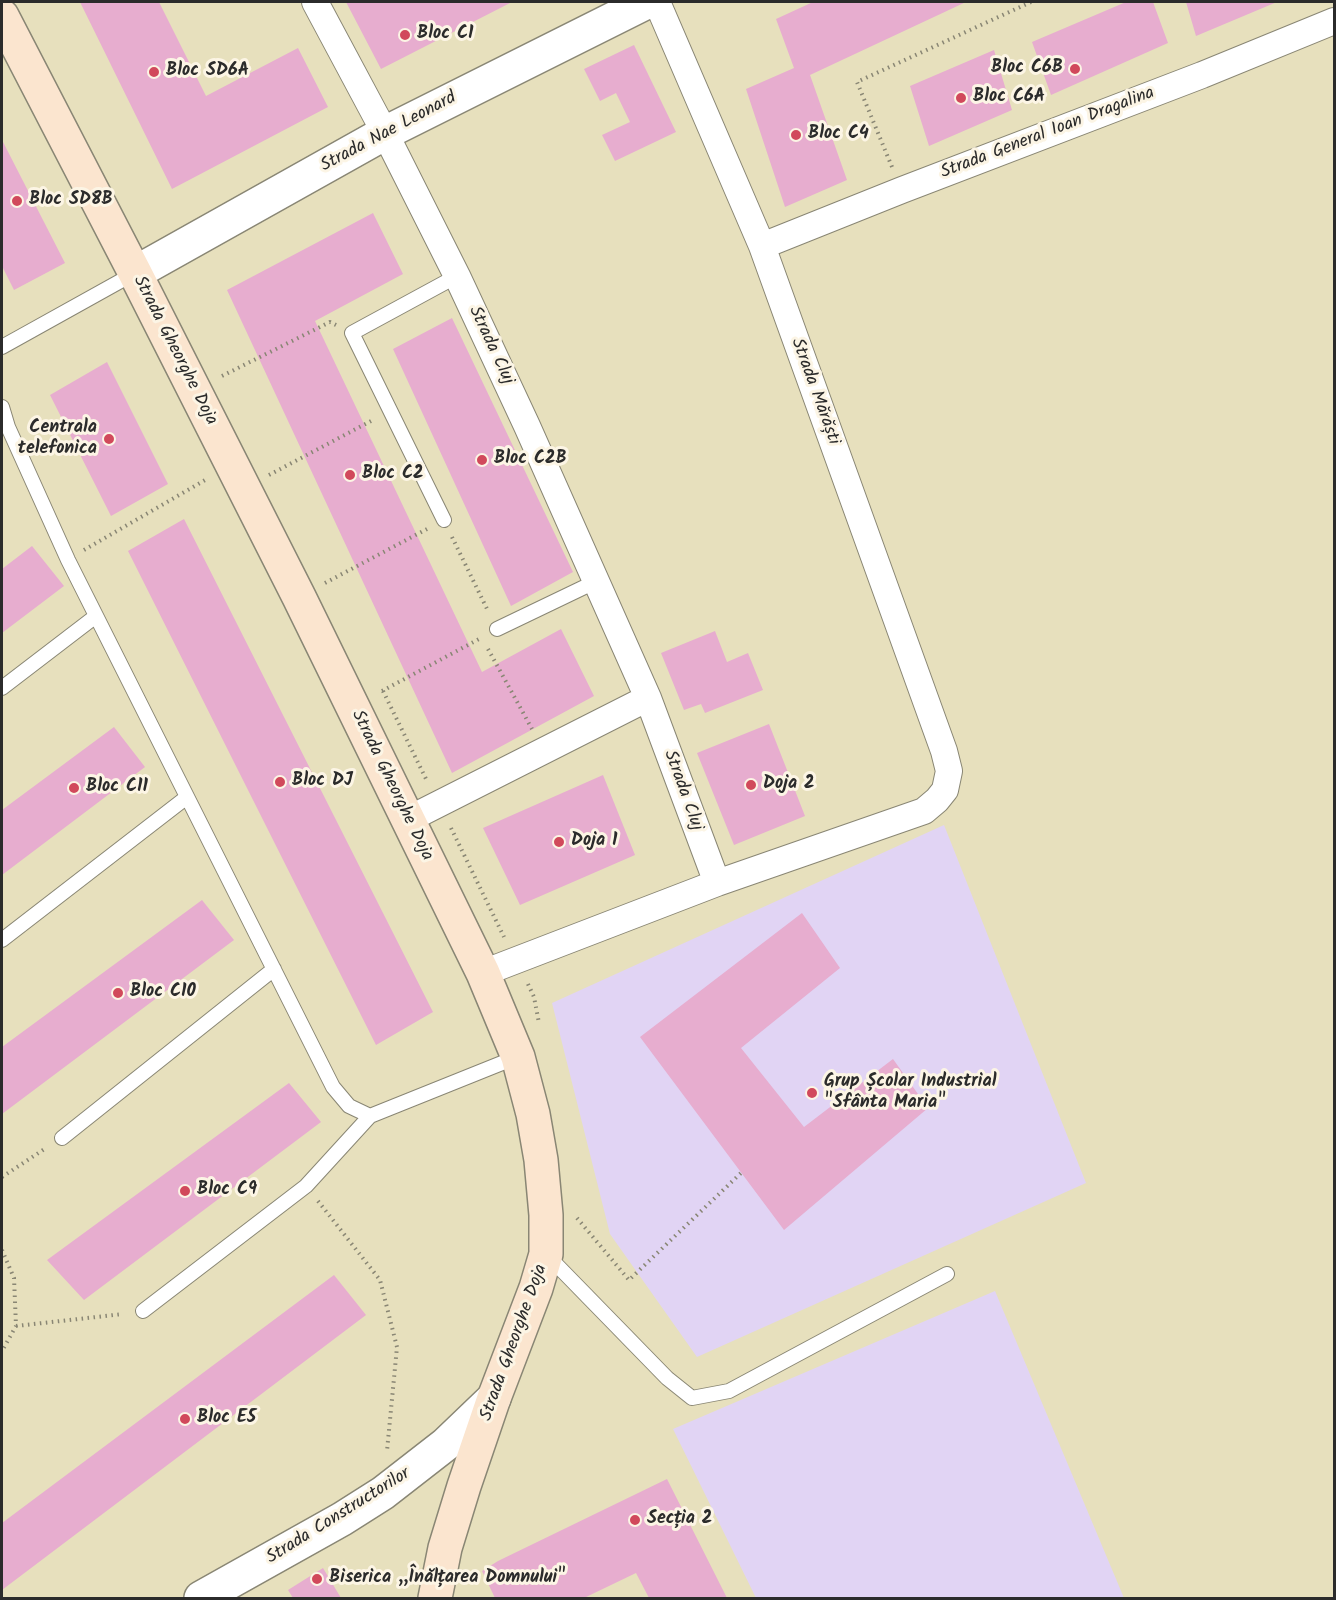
<!DOCTYPE html>
<html>
<head>
<meta charset="utf-8">
<style>
  body { margin:0 }
  #map { position:relative; width:1336px; height:1600px; overflow:hidden; background:#e7e0bd; font-family:Kalam,sans-serif }
  canvas { display:block }
  .frame { position:absolute; inset:0; border:3px solid #2b2b2b; pointer-events:none }
</style>
</head>
<body>
<div id="map">
<canvas width="1336" height="1600"></canvas>
<div class="frame"></div>
</div>
<script>
const ctx = document.querySelector('canvas').getContext('2d');
ctx.lineJoin = 'round';
function paint(path, color) { ctx.fillStyle = color; ctx.fill(path, 'evenodd'); }
const shape = rows => new Path2D(rows.map(r => 'M' + r).join(''));
function trace(path, color, width, dash) { ctx.strokeStyle = color; ctx.lineWidth = width; ctx.lineCap = dash ? 'butt' : 'round'; ctx.setLineDash(dash || []); ctx.stroke(path); }
function drawText(font, color, halo, rows, align = 'center') {
  ctx.font = font + ' Kalam,sans-serif'; ctx.lineWidth = 6; ctx.setLineDash([]); ctx.textBaseline = 'middle'; ctx.strokeStyle = halo; ctx.fillStyle = color; for (const [text, x, y, turn = 0] of rows) {
    ctx.save(); ctx.translate(x, y); ctx.rotate((+turn || 0) * Math.PI / 180); ctx.textAlign = isNaN(turn) ? turn : align; if (halo) ctx.strokeText(text, 0, 0); ctx.fillText(text, 0, 0); ctx.restore();
  }
}
const built = shape([
  [944,825,1086,1183,697,1357,610,1234,552,1003],
  [995,1291,1124,1598,756,1598,673,1429]
]);
const building = shape([
  [80,2,159,2,206,96,298,48,328,107,172,189],
  [346,2,512,2,381,69],
  [813,2,966,2,810,75,847,180,785,207,746,89,794,68,776,19],
  [1126,2,1153,2,1168,43,1051,95,1032,42],
  [1186,2,1277,2,1196,36],
  [634,45,676,132,615,161,602,135,630,122,616,93,600,101,584,69],
  [994,50,1012,110,929,146,910,86],
  [2,140,65,263,14,290,2,266],
  [373,213,403,274,315,321,482,672,561,629,594,696,452,773,227,290],
  [452,318,573,572,511,606,393,349],
  [107,362,168,484,111,516,50,395],
  [184,519,433,1012,376,1045,128,551],
  [32,546,64,586,2,633,2,569],
  [715,631,727,662,748,653,763,690,705,713,701,704,684,710,661,653],
  [769,724,805,816,734,845,697,753],
  [114,727,145,767,2,875,2,810],
  [603,775,635,855,520,905,483,828],
  [202,900,234,940,2,1114,2,1047],
  [802,913,840,968,741,1048,804,1127,893,1059,928,1108,784,1230,640,1037],
  [289,1083,321,1122,84,1300,47,1260],
  [334,1275,366,1315,2,1590,2,1523],
  [667,1479,727,1598,649,1598,636,1573,584,1598,495,1598,482,1571,498,1561],
  [323,1568,341,1598,293,1598,288,1590]
]);
const path = shape([
  [892,167,857,82,1031,2],
  [222,376,330,322,336,325],
  [269,475,371,421],
  [452,537,488,611],
  [84,550,205,480],
  [325,583,427,529],
  [488,649,532,729],
  [382,691,481,638],
  [383,691,427,781],
  [451,828,504,937],
  [528,984,534,997,539,1023],
  [2,1177,46,1148],
  [318,1201,380,1280,397,1347,387,1451],
  [577,1218,629,1280,741,1173],
  [2,1250,14,1278,16,1326,2,1351],
  [16,1326,123,1314]
]);
const service = shape([
  [2,347,135,273],
  [2,407,8,427,68,560,333,1087,349,1106,370,1116,517,1057],
  [444,520,352,333,457,276],
  [497,629,597,581],
  [2,688,96,616],
  [2,940,187,797],
  [62,1138,274,969],
  [547,1255,667,1378,692,1398,729,1391,947,1274],
  [143,1311,306,1186,370,1116]
]);
const minor = shape([
  [315,2,385,133,457,276,527,426,648,698,717,883],
  [762,246,902,190,1202,75,1334,21],
  [407,820,648,698],
  [483,973,717,883,924,811,937,800,945,790,949,771,944,751,762,246,657,2]
]);
const tertiary = shape([
  [135,273,385,133,647,2],
  [201,1598,342,1519,383,1493,446,1444,494,1398]
]);
const secondary = shape([
  [2,16,135,273,299,597,483,973,518,1057,533,1114,541,1160,546,1215,546,1254,536,1288,494,1398,464,1486,445,1548,435,1598]
]);
const markers = [
  [405,35,6,"#d1495b"],
  [1075,69,6,"#d1495b"],
  [154,72,6,"#d1495b"],
  [961,98,6,"#d1495b"],
  [796,135,6,"#d1495b"],
  [17,201,6,"#d1495b"],
  [109,439,6,"#d1495b"],
  [482,460,6,"#d1495b"],
  [350,475,6,"#d1495b"],
  [280,782,6,"#d1495b"],
  [751,785,6,"#d1495b"],
  [74,788,6,"#d1495b"],
  [559,842,6,"#d1495b"],
  [118,993,6,"#d1495b"],
  [812,1093,6,"#d1495b"],
  [185,1191,6,"#d1495b"],
  [185,1419,6,"#d1495b"],
  [635,1520,6,"#d1495b"],
  [317,1579,6,"#d1495b"]
];
const poiNames = [
  ["Bloc C1",417,35],
  ["Bloc C6B",1063,69,"right"],
  ["Bloc SD6A",166,72],
  ["Bloc C6A",973,98],
  ["Bloc C4",808,135],
  ["Bloc SD8B",29,201],
  ["Centrala",97,429,"right"],
  ["telefonica",97,450,"right"],
  ["Bloc C2B",494,460],
  ["Bloc C2",362,475],
  ["Bloc DJ",292,782],
  ["Doja 2",763,785],
  ["Bloc C11",86,788],
  ["Doja 1",571,842],
  ["Bloc C10",130,993],
  ["Grup Școlar Industrial",824,1083],
  ["\"Sfânta Maria\"",824,1104],
  ["Bloc C9",197,1191],
  ["Bloc E5",197,1419],
  ["Secția 2",647,1520],
  ["Biserica „Înălțarea Domnului\"",329,1579]
];
const streetNames = [
  ["Strada Nae Leonard",389,133,-28],
  ["Strada General Ioan Dragalina",1048,134,-21],
  ["Strada Cluj",490,346,65],
  ["Strada Gheorghe Doja",174,351,63],
  ["Strada Mărăști",814,392,70],
  ["Strada Gheorghe Doja",391,786,64],
  ["Strada Cluj",682,791,70],
  ["Strada Gheorghe Doja",515,1343,-70],
  ["Strada Constructorilor",339,1517,-32]
];
paint(built, '#e1d4f4');
paint(building, '#e7adcf');
trace(service, '#898674', 16);
trace(minor, '#898674', 28);
trace(tertiary, '#898674', 36);
trace(secondary, '#898674', 36);
trace(path, '#898674', 4, [1.5, 4.5]);
trace(service, '#fff', 14);
trace(minor, '#fff', 26);
trace(tertiary, '#fff', 33);
trace(secondary, '#fbe5cf', 33);
for (const [x, y, r, color] of markers) { const dot = new Path2D(); dot.arc(x, y, r, 0, 2 * Math.PI); ctx.fillStyle = color; ctx.fill(dot); trace(dot, '#fcf5e5', 2); }
drawText('bold 18px', '#2b2b2b', '#fcf5e5', poiNames, 'left');
drawText('18px', '#2b2b2b', '#fcf5e5', streetNames);
</script>
</body>
</html>
